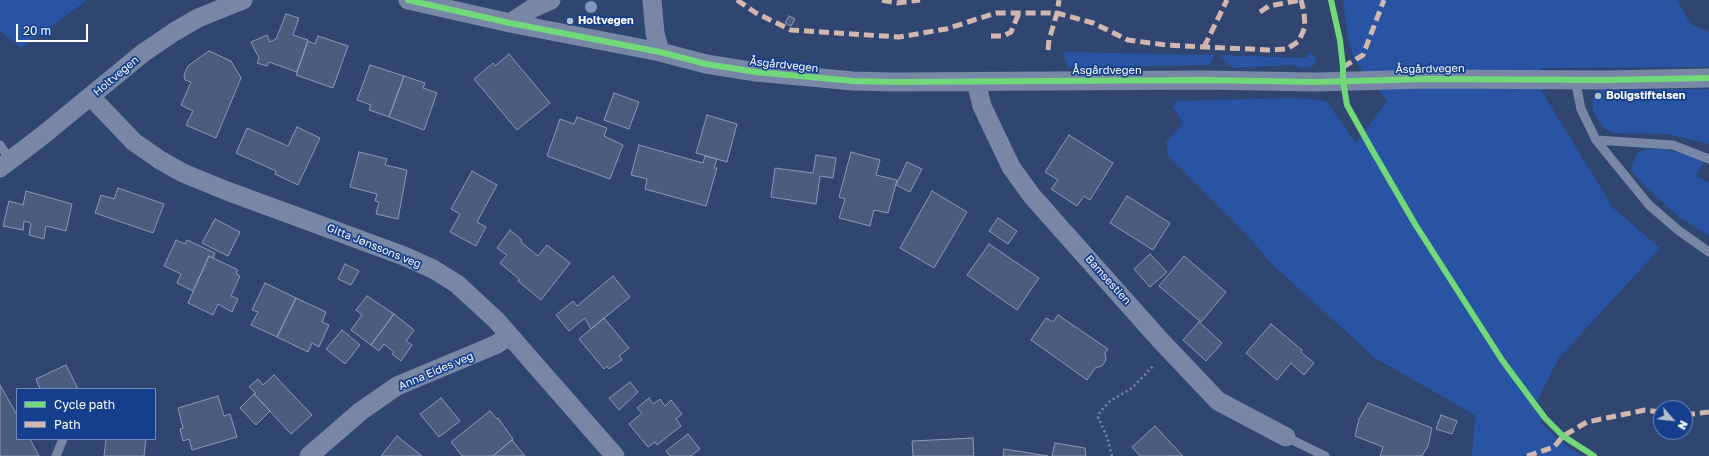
<!DOCTYPE html>
<html>
<head>
<meta charset="utf-8">
<style>
  body { margin:0 }
  #map { position:relative; width:1709px; height:456px; overflow:hidden; background:#304671; font-family:"Golos Text",sans-serif }
  canvas { display:block }
  .legend { position:absolute; left:16px; top:388px; width:140px; height:52px; box-sizing:border-box; background:#153e8c; border:1px solid #738bba; margin:0; padding:5px 7px; list-style:none; font-size:12px; color:#fff }
  .legend li { display:flex; align-items:center; gap:8px; height:20px }
  .legend b { width:20px; border:1px solid #738bba }
  .north { position:absolute; left:1653px; top:400px; width:40px; height:40px; box-sizing:border-box; background:#153e8c; border:1px solid #738bba; border-radius:50%; rotate:118deg; font-size:11px; font-weight:700; line-height:16px; text-align:center; color:#fff }
  .north::after { content:''; display:block; margin:auto; width:14px; height:18px; background:#b7becd; clip-path:polygon(50% 0,100% 100%,50% 72%,0 100%) }
  .scale { position:absolute; left:16px; top:24px; width:72px; height:18px; box-sizing:border-box; border:2px solid #fff; border-top:0; padding-left:5px; font-size:12px; line-height:14px; white-space:nowrap; color:#fff; -webkit-text-stroke:3px #153e8c; paint-order:stroke }
</style>
</head>
<body>
<div id="map">
<canvas width="1709" height="456"></canvas>
<ul class="legend">
<li><b style="height:5px;background:#71d979"></b>Cycle path</li>
<li><b style="height:5px;background:#d1b7ad"></b>Path</li>
</ul>
<div class="north">N</div>
<div class="scale">20 m</div>
</div>
<script>
const ctx = document.querySelector('canvas').getContext('2d');
ctx.lineJoin = 'round';
function paint(path, color) { ctx.fillStyle = color; ctx.fill(path, 'evenodd'); }
const shape = rows => new Path2D(rows.map(r => 'M' + r).join(''));
function trace(path, color, width, dash) { ctx.strokeStyle = color; ctx.lineWidth = width; ctx.lineCap = dash ? 'butt' : 'round'; ctx.setLineDash(dash || []); ctx.stroke(path); }
function drawText(font, color, halo, rows, align = 'center') {
  ctx.font = font + ' "Golos Text",sans-serif'; ctx.lineWidth = 3.5; ctx.setLineDash([]); ctx.textBaseline = 'middle'; ctx.strokeStyle = halo; ctx.fillStyle = color; for (const [text, x, y, turn = 0] of rows) {
    ctx.save(); ctx.translate(x, y); ctx.rotate((+turn || 0) * Math.PI / 180); ctx.textAlign = isNaN(turn) ? turn : align; if (halo) ctx.strokeText(text, 0, 0); ctx.fillText(text, 0, 0); ctx.restore();
  }
}
const green = shape([
  [0,0,87,0,21,48,0,31],
  [1343,0,1677,0,1691,25,1709,32,1709,67,1541,68,1542,92,1613,208,1660,248,1558,359,1537,401,1542,424,1569,448,1582,456,1472,456,1475,415,1375,358,1271,263,1248,236,1168,155,1166,143,1183,123,1173,107,1177,101,1295,98,1326,101,1356,143,1387,101,1354,59,1347,35],
  [1063,52,1215,55,1209,65,1068,67],
  [1309,52,1316,58,1315,64,1311,67,1303,68,1293,65,1233,68,1220,55,1306,58],
  [1709,89,1709,144,1667,134,1614,133,1604,128,1593,110,1592,101,1596,90],
  [1645,149,1664,149,1701,158,1703,163,1696,176,1709,184,1709,236,1678,216,1649,190,1631,170,1636,154]
]);
const building = shape([
  [286,14,299,18,293,35,308,40,297,72,269,62,267,66,257,63,259,58,251,42,267,35,270,42,276,39,286,14],
  [789,16,795,19,791,26,785,23,789,16],
  [318,36,348,46,333,88,296,75,308,41,315,44,318,36],
  [209,51,231,61,241,78,216,138,186,125,193,111,181,105,191,82,185,80,184,75,188,66,209,51],
  [509,54,550,103,517,130,474,79,493,63,495,66,509,54],
  [370,65,404,76,389,117,369,110,371,105,357,100,370,65],
  [404,76,425,83,423,88,437,93,424,130,389,117,404,76],
  [614,93,639,102,629,129,604,120,614,93],
  [707,115,737,124,727,162,696,153,707,115],
  [577,117,607,128,604,136,623,145,610,179,547,156,560,119,574,124,577,117],
  [297,127,320,138,298,185,275,174,276,171,236,153,247,128,288,146,297,127],
  [1069,135,1113,163,1090,200,1084,196,1077,206,1051,189,1058,180,1045,172,1069,135],
  [639,145,703,163,705,156,717,159,714,168,717,168,706,206,645,189,647,179,631,175,639,145],
  [359,152,387,159,385,165,407,170,398,219,376,214,379,202,375,201,377,194,350,187,359,152],
  [851,152,880,160,876,175,897,180,888,213,874,210,870,226,839,218,845,199,839,197,851,152],
  [816,155,836,158,833,178,820,176,816,204,771,197,775,168,813,173,816,155],
  [907,162,922,169,910,192,896,185,907,162],
  [472,171,497,185,477,222,486,227,476,246,450,232,460,214,451,209,472,171],
  [118,188,164,204,153,233,95,213,101,195,114,199,118,188],
  [26,191,72,204,66,231,46,226,44,239,29,235,31,223,24,221,23,230,3,226,9,201,23,205,26,191],
  [932,191,967,212,934,268,900,248,932,191],
  [1127,196,1170,223,1153,250,1110,223,1127,196],
  [998,218,1017,231,1008,244,989,231,998,218],
  [215,219,240,232,228,256,202,243,215,219],
  [510,230,522,240,521,242,538,256,547,245,570,263,541,300,518,281,519,279,500,263,507,255,497,248,510,230],
  [176,240,185,244,187,240,215,253,213,258,209,256,193,291,177,283,181,274,164,266,176,240],
  [989,244,1039,278,1017,310,967,275,989,244],
  [1150,254,1167,272,1150,287,1134,269,1150,254],
  [209,256,238,270,236,274,240,276,231,296,238,299,232,312,218,304,213,315,188,303,209,256],
  [1184,256,1226,292,1201,322,1159,286,1184,256],
  [345,264,359,271,351,285,338,279,345,264],
  [613,276,630,297,591,329,585,318,569,331,556,315,573,301,577,306,613,276],
  [265,283,296,298,277,337,251,325,258,312,252,310,265,283],
  [367,296,394,314,371,345,351,330,362,315,356,310,367,296],
  [296,298,326,312,322,322,329,325,319,347,312,343,308,352,277,337,296,298],
  [394,314,414,330,406,341,412,345,401,361,392,354,394,352,384,344,379,351,371,345,394,314],
  [1058,315,1108,349,1105,353,1106,360,1102,366,1095,368,1087,380,1031,340,1046,318,1053,322,1058,315],
  [604,318,629,348,619,356,622,360,609,369,607,366,604,369,579,339,604,318],
  [1199,322,1222,343,1206,361,1183,340,1199,322],
  [1271,324,1302,350,1301,352,1314,363,1304,375,1291,363,1277,380,1246,353,1271,324],
  [342,330,360,345,345,364,326,349,342,330],
  [66,365,78,389,40,389,36,379,66,365],
  [274,375,312,415,291,434,254,394,256,393,249,387,258,379,263,385,274,375],
  [630,382,638,392,619,410,609,398,630,382],
  [0,385,17,415,17,439,30,439,39,456,0,456,0,385],
  [254,394,270,411,256,425,240,408,254,394],
  [218,396,224,416,230,414,237,437,192,450,189,439,183,441,180,429,183,428,178,408,218,396],
  [441,398,460,421,439,437,420,414,441,398],
  [649,398,653,404,660,399,665,406,671,400,682,414,676,419,681,426,657,445,655,442,648,447,629,424,642,413,637,408,649,398],
  [1368,403,1432,428,1428,446,1422,456,1380,456,1383,447,1355,436,1359,419,1368,403],
  [490,411,497,419,498,418,513,439,493,456,462,456,451,442,490,411],
  [1441,415,1457,421,1452,434,1436,429,1441,415],
  [1155,426,1183,456,1140,456,1132,447,1155,426],
  [688,434,700,449,691,456,670,456,666,451,688,434],
  [397,436,422,456,381,456,397,436],
  [973,438,974,456,913,456,912,441,973,438],
  [106,439,146,439,144,456,104,456,106,439],
  [512,440,525,456,493,456,512,440],
  [1055,443,1085,448,1086,456,1052,456,1055,443],
  [1004,449,1048,456,1003,456,1004,449]
]);
const path = shape([
  [1112,456,1107,437,1098,417,1100,412,1110,401,1132,388,1154,365]
]);
const lane = shape([
  [1575,79,1581,109,1596,140,1649,205,1678,230,1709,252],
  [1596,140,1673,145,1709,159],
  [0,145,10,160],
  [1286,437,1325,456],
  [56,456,63,439]
]);
const street = shape([
  [408,0,510,23,660,52,706,64,756,72,853,81,894,82,1205,80,1315,82,1427,79,1606,80,1709,78],
  [652,0,655,33,660,52],
  [510,23,533,8,551,0],
  [976,82,982,106,1011,167,1032,196,1063,231,1161,341,1218,401,1286,437],
  [91,97,134,142,160,160,183,173,227,191,404,256,433,269,457,284,496,320,615,456],
  [0,168,42,136,143,53,174,32,198,18,243,0],
  [309,456,361,411,397,386,495,345,510,336]
]);
const quiet = shape([
  [737,0,756,13,791,30,899,37,946,29,996,13,1057,13,1093,23,1128,40,1166,45,1268,50,1287,49,1299,41,1305,27,1304,12,1301,0],
  [882,0,897,3,920,0],
  [1260,12,1269,6,1301,0],
  [991,36,1003,36,1011,32,1019,13],
  [1204,47,1227,0],
  [1048,50,1049,40,1057,13,1059,0],
  [1343,67,1363,55,1384,0],
  [1685,415,1709,412],
  [1527,456,1554,447,1563,436,1587,422,1645,410,1661,412]
]);
const cycleway = shape([
  [408,0,510,23,660,52,706,64,756,72,853,81,894,82,1205,80,1315,82,1427,79,1606,80,1709,78],
  [1331,0,1340,40,1343,67,1343,81,1347,105,1371,148,1415,224,1502,360,1545,418,1563,436,1594,456]
]);
const trees = [
  [591,7]
];
const markers = [
  [570,21,4,"#b7becd"],
  [1598,96,4,"#b7becd"]
];
const poiNames = [
  ["Holtvegen",578,21],
  ["Boligstiftelsen",1606,96]
];
const streetNames = [
  ["Åsgårdvegen",784,65,6],
  ["Åsgårdvegen",1430,69,-1],
  ["Åsgårdvegen",1107,71],
  ["Holtvegen",116,76,-40],
  ["Gitta Jønssons veg",374,246,22],
  ["Bamsestien",1108,280,48],
  ["Anna Eides veg",436,371,-23]
];
paint(green, '#2854a3');
paint(building, '#4b5d7f');
trace(building, '#8b99b3', 1);
trace(path, '#7787a5', 2.5, [2, 3]);
trace(lane, '#7787a5', 9);
trace(street, '#7787a5', 19);
trace(quiet, '#d1b7ad', 5, [10, 5]);
trace(cycleway, '#71d979', 6);
ctx.fillStyle = '#8196bd';
for (const [x, y] of trees) { ctx.beginPath(); ctx.arc(x, y, 6, 0, 2 * Math.PI); ctx.fill(); }
for (const [x, y, r, color] of markers) { const dot = new Path2D(); dot.arc(x, y, r, 0, 2 * Math.PI); ctx.fillStyle = color; ctx.fill(dot); trace(dot, '#153e8c', 1.5); }
drawText('bold 11px', '#fff', '#153e8c', poiNames, 'left');
drawText('11px', '#fff', '#153e8c', streetNames);
</script>
</body>
</html>
